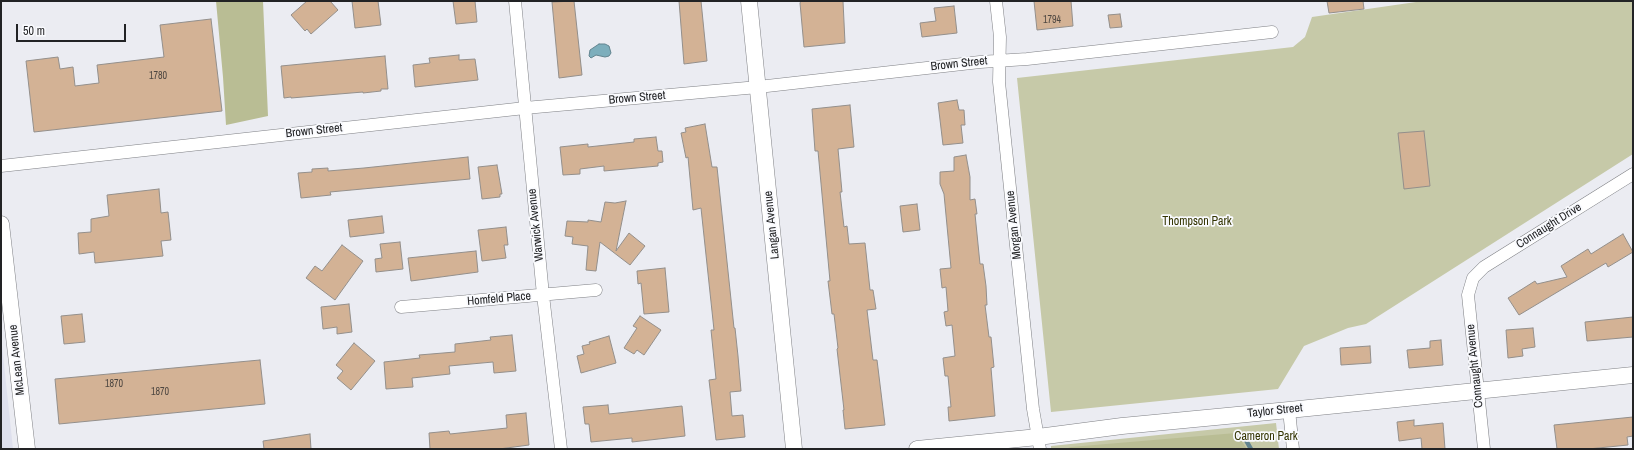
<!DOCTYPE html>
<html>
<head>
<meta charset="utf-8">
<style>
  body { margin:0 }
  #map { position:relative; width:1634px; height:450px; overflow:hidden; background:#ebecf2; font-family:"Archivo Narrow",sans-serif }
  canvas { display:block }
  .frame { position:absolute; inset:0; border:2px solid #222325; pointer-events:none }
  .scale { position:absolute; left:16px; top:24px; width:110px; height:18px; box-sizing:border-box; border:2px solid #222325; border-top:0; padding-left:5px; font-size:12px; line-height:14px; white-space:nowrap; color:#222325; -webkit-text-stroke:3px #f9fafe; paint-order:stroke }
</style>
</head>
<body>
<div id="map">
<canvas width="1634" height="450"></canvas>
<div class="frame"></div>
<div class="scale">50 m</div>
</div>
<script>
const ctx = document.querySelector('canvas').getContext('2d');
ctx.lineJoin = 'round';
function paint(path, color) { ctx.fillStyle = color; ctx.fill(path, 'evenodd'); }
const shape = rows => new Path2D(rows.map(r => 'M' + r).join(''));
function trace(path, color, width, dash) { ctx.strokeStyle = color; ctx.lineWidth = width; ctx.lineCap = dash ? 'butt' : 'round'; ctx.setLineDash(dash || []); ctx.stroke(path); }
function drawText(font, color, halo, rows, align = 'center') {
  ctx.font = font + ' "Archivo Narrow",sans-serif'; ctx.lineWidth = 3.5; ctx.setLineDash([]); ctx.textBaseline = 'middle'; ctx.strokeStyle = halo; ctx.fillStyle = color; for (const [text, x, y, turn = 0] of rows) {
    ctx.save(); ctx.translate(x, y); ctx.rotate((+turn || 0) * Math.PI / 180); ctx.textAlign = isNaN(turn) ? turn : align; if (halo) ctx.strokeText(text, 0, 0); ctx.fillText(text, 0, 0); ctx.restore();
  }
}
const built = shape([
  [1,336,13,449,1,449]
]);
const green = shape([
  [1423,1,1633,1,1633,154,1366,324,1348,328,1304,346,1278,389,1051,412,1017,78,1293,47,1305,37,1312,17],
  [1276,423,1279,449,1051,449,1051,446]
]);
const forest = shape([
  [216,1,263,1,268,116,226,125,223,77],
  [1236,433,1247,449,1065,449,1071,447]
]);
const water = shape([
  [599,44,605,44,609,46,611,53,609,56,605,57,596,55,591,58,589,56,590,50,599,44]
]);
const stream = shape([
  [1243,435,1251,449]
]);
const building = shape([
  [307,1,330,1,338,10,311,34,307,29,305,31,291,15,307,1],
  [352,1,378,1,381,25,355,28,352,1],
  [453,1,475,1,477,22,456,24,453,1],
  [574,1,582,75,559,78,552,2,574,1],
  [679,1,701,1,707,61,684,64,679,1],
  [801,1,843,1,845,43,804,47,800,3,801,1],
  [1034,1,1071,1,1073,26,1037,30,1034,1],
  [1327,1,1363,1,1364,9,1329,13,1327,1],
  [954,6,957,33,922,37,920,23,936,21,934,8,954,6],
  [1120,14,1122,27,1110,28,1108,15,1120,14],
  [211,19,222,111,34,132,26,61,58,57,60,69,73,67,75,86,99,83,97,65,164,57,160,25,211,19],
  [459,55,459,60,475,59,478,80,415,87,413,65,430,63,429,58,459,55],
  [385,56,388,89,381,89,381,91,363,93,363,92,291,98,291,97,284,98,281,66,385,56],
  [957,100,959,110,964,110,965,125,961,125,963,143,943,145,938,103,957,100],
  [850,105,854,147,838,149,842,192,840,192,844,227,847,226,849,244,865,243,870,290,873,290,876,309,867,310,873,360,877,360,885,425,845,429,843,410,844,410,837,349,838,348,834,314,832,314,828,281,830,281,818,151,815,151,812,109,850,105],
  [705,124,712,167,717,167,734,328,735,328,738,356,741,391,730,392,732,416,743,415,745,437,716,440,709,380,716,379,711,330,714,330,701,208,693,210,688,157,686,158,681,133,686,132,685,128,705,124],
  [1424,131,1430,186,1404,189,1398,133,1424,131],
  [656,137,658,151,662,151,663,162,658,163,658,166,604,171,604,166,580,169,580,174,563,175,560,147,588,144,588,147,634,142,634,139,656,137],
  [966,155,970,177,970,200,975,199,977,214,975,214,980,264,983,264,986,286,987,305,985,305,989,337,991,337,994,367,991,368,995,416,949,421,948,407,951,407,948,376,945,376,943,358,955,356,952,325,946,326,944,312,948,311,946,287,942,288,940,269,951,268,944,194,940,184,940,172,954,171,954,157,966,155],
  [468,157,470,179,330,192,331,195,301,198,298,173,312,172,312,169,328,168,328,171,364,168,468,157],
  [497,165,502,194,500,194,500,197,482,199,478,167,497,165],
  [159,189,161,213,168,212,171,240,161,241,163,256,95,263,94,252,79,254,78,233,91,232,91,219,109,216,107,195,159,189],
  [626,201,616,251,629,233,645,246,630,265,600,242,596,271,586,270,588,246,572,244,573,237,565,236,567,221,588,222,588,220,601,222,605,202,615,203,626,201],
  [917,204,920,230,903,232,900,206,917,204],
  [382,216,384,233,350,237,348,220,382,216],
  [506,227,508,245,504,245,506,258,482,261,478,230,506,227],
  [1623,234,1633,252,1608,267,1606,263,1519,315,1508,298,1535,281,1537,284,1567,277,1561,266,1588,249,1591,254,1623,234],
  [400,242,403,269,376,272,375,259,382,258,380,244,400,242],
  [342,245,363,261,335,300,306,278,315,266,322,271,342,245],
  [476,251,478,272,411,281,408,258,476,251],
  [665,268,669,312,644,314,641,283,638,284,637,271,665,268],
  [349,304,352,332,337,334,337,327,323,329,321,307,349,304],
  [82,314,85,342,64,344,61,316,82,314],
  [640,316,661,330,644,355,637,350,634,354,624,348,637,328,633,326,640,316],
  [1633,317,1633,337,1587,341,1585,322,1633,317],
  [1533,328,1535,347,1522,349,1523,356,1508,358,1506,330,1533,328],
  [512,335,516,371,494,373,493,362,449,366,450,374,412,378,413,387,386,389,384,362,420,358,419,355,455,352,455,344,491,340,490,337,512,335],
  [609,336,616,363,581,373,577,356,584,354,582,346,590,344,589,342,609,336],
  [1441,340,1443,365,1409,368,1407,350,1430,348,1430,341,1441,340],
  [354,343,375,361,351,390,337,378,343,371,336,365,354,343],
  [1370,346,1371,363,1341,365,1340,348,1370,346],
  [260,360,265,404,59,424,55,379,260,360],
  [608,405,609,414,682,406,685,436,632,442,632,438,591,442,589,424,585,424,583,407,608,405],
  [526,413,529,445,499,449,430,449,429,433,449,431,450,434,507,428,506,415,526,413],
  [1633,417,1633,436,1627,437,1628,445,1588,449,1557,449,1554,425,1633,417],
  [1414,420,1414,426,1443,423,1445,449,1422,449,1421,438,1399,441,1397,422,1414,420],
  [310,434,311,449,264,449,263,441,310,434]
]);
const street = shape([
  [515,1,543,295,561,449],
  [996,1,1000,37,999,82,1033,409,1040,449],
  [1,166,525,108,758,87,980,62,1027,59,1272,32],
  [401,307,596,290],
  [1289,410,1293,449],
  [1484,449,1468,295,1473,278,1484,267,1633,174]
]);
const secondary = shape([
  [749,1,794,449],
  [1,224,27,449],
  [917,449,1038,437,1122,426,1289,410,1633,375]
]);
const numberNames = [
  ["1794",1052,20],
  ["1780",158,76],
  ["1870",114,384],
  ["1870",160,392]
];
const streetNames = [
  ["Brown Street",959,64,-6],
  ["Brown Street",637,98,-5],
  ["Brown Street",314,131,-6],
  ["Warwick Avenue",536,225,-96],
  ["Langan Avenue",772,225,-96],
  ["Morgan Avenue",1014,225,-96],
  ["Connaught Drive",1549,226,-32],
  ["Homfeld Place",499,299,-5],
  ["McLean Avenue",17,360,-96],
  ["Connaught Avenue",1475,366,-96],
  ["Taylor Street",1275,411,-6]
];
const parkNames = [
  ["Thompson Park",1197,222],
  ["Cameron Park",1266,437]
];
paint(built, '#dee0ed');
paint(green, '#c6c9a8');
paint(forest, '#b9bd94');
paint(water, '#7daebc');
trace(water, '#62848f', 1);
trace(stream, '#62848f', 4.5);
paint(building, '#d3b295');
trace(building, '#938f8b', 1);
trace(street, '#7f8085', 13);
trace(secondary, '#7f8085', 17);
trace(street, '#fff', 12);
trace(secondary, '#fff', 16);
drawText('10px', '#4e4741', null, numberNames);
drawText('12px', '#222325', '#f9fafe', streetNames);
drawText('12px', '#333401', '#f9fafe', parkNames);
</script>
</body>
</html>
